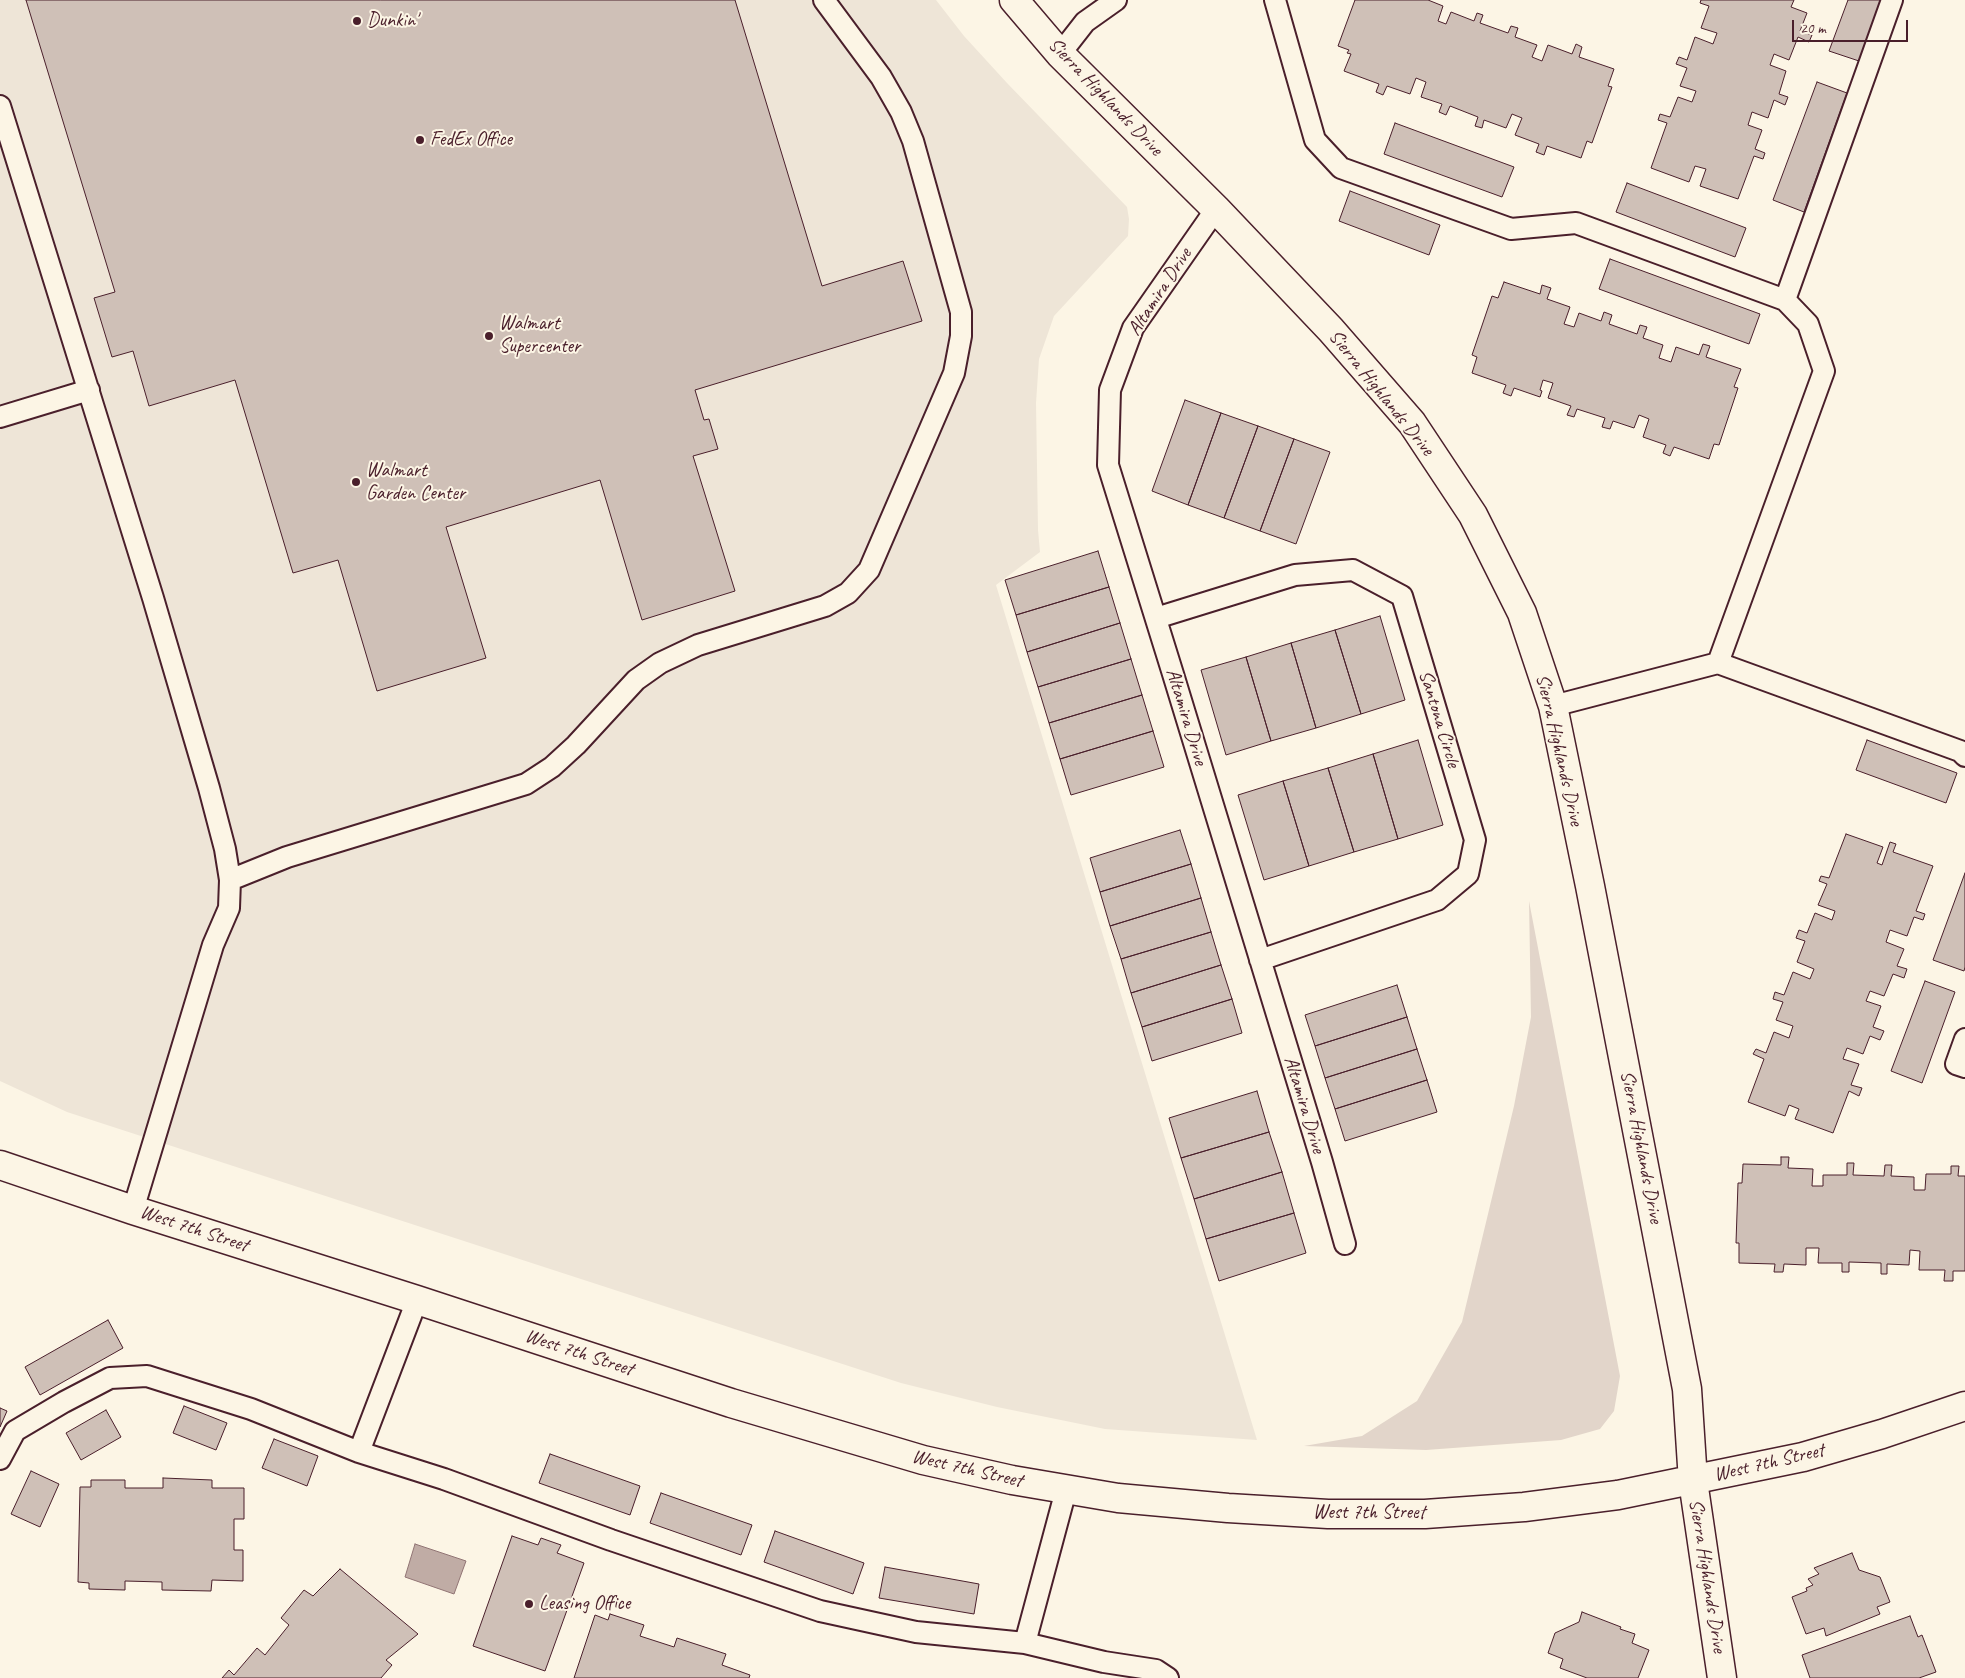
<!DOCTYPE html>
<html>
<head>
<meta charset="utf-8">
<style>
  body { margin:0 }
  #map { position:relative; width:1965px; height:1678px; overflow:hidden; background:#fcf5e5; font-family:Caveat,sans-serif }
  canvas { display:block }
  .scale { position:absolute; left:1792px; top:20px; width:116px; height:22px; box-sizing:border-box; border:2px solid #4a1f2b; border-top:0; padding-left:6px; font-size:15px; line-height:18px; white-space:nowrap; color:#4a1f2b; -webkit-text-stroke:4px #fcf5e5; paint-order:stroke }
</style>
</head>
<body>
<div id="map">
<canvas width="1965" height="1678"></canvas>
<div class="scale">20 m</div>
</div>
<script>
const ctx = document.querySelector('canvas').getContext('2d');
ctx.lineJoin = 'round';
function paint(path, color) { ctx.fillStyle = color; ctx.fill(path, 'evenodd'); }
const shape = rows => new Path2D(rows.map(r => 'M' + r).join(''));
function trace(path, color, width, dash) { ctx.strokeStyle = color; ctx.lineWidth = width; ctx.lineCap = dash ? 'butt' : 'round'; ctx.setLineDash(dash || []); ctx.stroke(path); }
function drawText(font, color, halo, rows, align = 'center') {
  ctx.font = font + ' Caveat,sans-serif'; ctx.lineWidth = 4; ctx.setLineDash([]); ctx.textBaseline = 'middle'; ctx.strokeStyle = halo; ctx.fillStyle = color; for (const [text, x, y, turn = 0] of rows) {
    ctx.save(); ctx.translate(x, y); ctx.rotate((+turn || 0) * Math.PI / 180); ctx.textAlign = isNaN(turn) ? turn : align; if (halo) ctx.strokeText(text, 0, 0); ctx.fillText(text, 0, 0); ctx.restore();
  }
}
const built = shape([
  [0,0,936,0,964,36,1007,83,1127,207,1129,219,1128,236,1054,316,1039,359,1036,403,1038,530,1040,552,996,585,1257,1440,1105,1429,997,1407,901,1383,67,1112,0,1081]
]);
const green = shape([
  [1529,901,1620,1376,1614,1411,1600,1429,1561,1440,1426,1450,1304,1446,1362,1436,1417,1401,1462,1322,1514,1106,1531,1017]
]);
const water = shape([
  [415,1544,466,1561,454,1594,405,1577,415,1544]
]);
const building = shape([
  [26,0,735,0,822,286,903,261,922,321,695,390,704,420,709,419,718,449,693,456,735,591,642,620,600,480,446,527,486,658,377,691,338,560,293,573,235,380,149,406,133,351,112,357,94,298,115,292,26,0],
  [1355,0,1428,0,1443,6,1438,21,1446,24,1451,12,1474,21,1477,13,1483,15,1480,23,1508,33,1511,26,1518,28,1515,37,1537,45,1532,57,1542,61,1548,45,1572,54,1576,44,1582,47,1579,57,1614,69,1608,86,1612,87,1592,143,1587,141,1581,158,1547,146,1544,155,1536,152,1539,144,1515,135,1522,118,1512,114,1506,128,1484,120,1482,128,1475,126,1478,117,1450,106,1446,115,1439,112,1442,104,1421,97,1426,82,1416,78,1410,94,1387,86,1383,95,1376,92,1379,84,1344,71,1351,54,1347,53,1349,50,1338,46,1355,0],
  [1701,0,1794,0,1791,7,1807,13,1800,31,1812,35,1809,42,1798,37,1789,60,1774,54,1770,65,1786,71,1779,94,1788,97,1785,105,1774,100,1768,118,1752,112,1748,125,1762,130,1755,149,1765,153,1763,159,1754,156,1738,199,1700,186,1706,169,1695,166,1689,182,1651,168,1667,123,1658,120,1660,114,1670,117,1678,97,1692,102,1696,91,1680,86,1687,68,1676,64,1679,57,1687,60,1695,37,1713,44,1717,33,1701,28,1709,6,1700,3,1701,0],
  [1848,0,1881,0,1859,61,1829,51,1848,0],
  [1817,82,1847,93,1804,212,1773,200,1817,82],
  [1395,123,1514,167,1502,197,1384,154,1395,123],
  [1627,183,1746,228,1735,257,1616,212,1627,183],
  [1350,191,1440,225,1429,255,1339,221,1350,191],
  [1610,259,1760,314,1749,344,1599,289,1610,259],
  [1504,282,1540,294,1542,285,1551,288,1547,299,1570,307,1564,324,1574,327,1579,313,1601,321,1604,312,1612,315,1609,324,1637,334,1640,325,1647,327,1643,338,1663,345,1659,358,1671,362,1676,347,1699,355,1703,344,1710,346,1706,357,1741,369,1734,387,1738,388,1719,445,1714,444,1709,459,1674,447,1670,456,1663,453,1666,445,1643,437,1649,419,1639,415,1634,428,1613,421,1610,429,1602,427,1605,418,1577,409,1574,417,1567,415,1571,406,1548,398,1553,383,1543,380,1540,390,1542,391,1540,397,1514,388,1511,396,1503,393,1506,385,1472,373,1477,357,1472,355,1492,296,1498,298,1504,282],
  [1185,400,1221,413,1188,505,1152,491,1185,400],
  [1221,413,1258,426,1224,518,1188,505,1221,413],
  [1258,426,1294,439,1260,531,1224,518,1258,426],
  [1294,439,1330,452,1296,544,1260,531,1294,439],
  [1098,551,1109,587,1016,615,1005,580,1098,551],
  [1109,587,1120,623,1027,652,1016,615,1109,587],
  [1380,616,1405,700,1361,714,1335,630,1380,616],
  [1120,623,1131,659,1038,687,1027,652,1120,623],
  [1335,630,1361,714,1316,728,1291,643,1335,630],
  [1291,643,1316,728,1271,741,1246,657,1291,643],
  [1246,657,1271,741,1226,755,1201,670,1246,657],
  [1131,659,1142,695,1049,723,1038,687,1131,659],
  [1142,695,1153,731,1060,759,1049,723,1142,695],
  [1153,731,1164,767,1071,795,1060,759,1153,731],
  [1418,740,1443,825,1398,839,1373,754,1418,740],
  [1867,740,1957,773,1946,803,1856,770,1867,740],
  [1373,754,1398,839,1354,852,1328,768,1373,754],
  [1328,768,1354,852,1309,866,1283,781,1328,768],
  [1283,781,1309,866,1264,880,1238,795,1283,781],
  [1180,830,1191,864,1100,892,1090,858,1180,830],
  [1846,834,1883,847,1877,863,1882,865,1890,842,1896,844,1893,852,1933,866,1916,911,1925,914,1923,920,1914,917,1907,936,1890,930,1886,942,1904,949,1897,966,1907,969,1904,978,1893,974,1884,996,1870,991,1866,1001,1881,1006,1873,1027,1884,1031,1880,1040,1870,1036,1863,1054,1847,1048,1843,1059,1859,1064,1851,1085,1862,1088,1859,1096,1849,1091,1833,1133,1795,1119,1799,1109,1789,1105,1785,1116,1748,1102,1764,1059,1753,1054,1756,1049,1766,1053,1774,1032,1789,1038,1793,1026,1776,1020,1783,1002,1773,999,1775,992,1784,995,1793,972,1810,979,1814,969,1797,962,1805,941,1796,938,1799,930,1807,933,1815,913,1832,920,1835,911,1818,905,1827,884,1819,881,1821,876,1829,878,1846,834],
  [1191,864,1201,898,1110,926,1100,892,1191,864],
  [1965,873,1965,967,1964,971,1933,960,1965,873],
  [1201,898,1211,932,1121,959,1110,926,1201,898],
  [1211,932,1221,965,1131,993,1121,959,1211,932],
  [1221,965,1232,999,1142,1027,1131,993,1221,965],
  [1925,981,1955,992,1922,1083,1891,1071,1925,981],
  [1397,985,1407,1017,1315,1046,1305,1015,1397,985],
  [1232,999,1242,1033,1152,1061,1142,1027,1232,999],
  [1407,1017,1417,1049,1325,1078,1315,1046,1407,1017],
  [1417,1049,1427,1080,1335,1109,1325,1078,1417,1049],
  [1427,1080,1437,1112,1345,1141,1335,1109,1427,1080],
  [1257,1091,1269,1132,1181,1158,1169,1118,1257,1091],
  [1269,1132,1282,1172,1194,1199,1181,1158,1269,1132],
  [1781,1157,1789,1157,1788,1168,1813,1169,1812,1186,1823,1186,1823,1175,1847,1175,1847,1163,1854,1163,1853,1175,1884,1176,1885,1165,1892,1165,1891,1176,1914,1177,1914,1190,1925,1190,1926,1174,1951,1174,1951,1166,1959,1166,1958,1176,1965,1176,1965,1271,1953,1271,1953,1281,1944,1281,1945,1270,1919,1270,1920,1251,1910,1250,1909,1265,1887,1264,1887,1274,1881,1274,1881,1263,1849,1262,1849,1272,1842,1272,1842,1263,1818,1263,1819,1248,1806,1248,1806,1265,1784,1264,1783,1272,1774,1272,1775,1264,1739,1263,1739,1243,1736,1243,1738,1183,1742,1183,1743,1164,1781,1165,1781,1157],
  [1282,1172,1294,1213,1206,1239,1194,1199,1282,1172],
  [1294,1213,1306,1253,1219,1281,1206,1239,1294,1213],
  [108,1320,123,1348,40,1395,25,1367,108,1320],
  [184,1406,227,1423,216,1450,173,1433,184,1406],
  [0,1408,7,1411,0,1427,0,1408],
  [106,1410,121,1437,81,1460,66,1433,106,1410],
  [274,1439,318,1456,307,1486,262,1468,274,1439],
  [550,1454,640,1486,630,1515,539,1483,550,1454],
  [31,1471,59,1484,40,1527,11,1514,31,1471],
  [163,1478,212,1480,212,1488,244,1488,244,1519,234,1519,234,1550,243,1550,243,1581,212,1580,211,1591,162,1590,162,1582,125,1581,125,1590,89,1589,89,1583,78,1582,80,1487,91,1487,91,1480,125,1480,125,1488,163,1488,163,1478],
  [661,1493,752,1525,741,1555,650,1523,661,1493],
  [775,1531,864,1563,853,1594,764,1562,775,1531],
  [512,1536,538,1545,541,1538,561,1545,557,1553,584,1563,545,1671,473,1646,512,1536],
  [1852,1553,1859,1570,1880,1577,1890,1602,1877,1607,1880,1614,1826,1636,1824,1628,1806,1634,1792,1597,1807,1591,1806,1588,1813,1585,1808,1579,1819,1574,1814,1568,1852,1553],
  [885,1567,979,1584,974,1614,879,1598,885,1567],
  [340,1569,418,1634,386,1660,392,1665,381,1678,222,1678,229,1670,234,1675,257,1648,265,1655,289,1625,281,1618,304,1590,313,1596,340,1569],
  [1582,1612,1621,1627,1620,1629,1635,1634,1632,1643,1649,1650,1638,1678,1587,1678,1560,1668,1563,1659,1548,1653,1555,1633,1579,1622,1582,1612],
  [610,1614,644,1625,640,1636,674,1647,677,1638,726,1654,722,1665,750,1675,749,1678,574,1678,595,1615,608,1620,610,1614],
  [1910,1616,1918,1637,1922,1635,1936,1672,1919,1678,1810,1678,1802,1655,1910,1616]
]);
const lane = shape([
  [1275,0,1315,140,1341,168,1511,229,1576,223,1785,300,1808,324,1824,371,1718,663],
  [1060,54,1085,22,1116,0],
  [0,106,153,598,209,788,225,849,230,880,229,908,213,945,133,1210],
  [1216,209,1133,328,1110,390,1108,465,1173,674,1322,1162,1345,1244],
  [1785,300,1892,0],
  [0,417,89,390],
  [1156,618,1295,575,1353,570,1402,596,1475,840,1468,874,1437,900,1260,960],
  [1553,706,1718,663,1960,751,1965,756],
  [230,880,287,857,526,784,552,767,576,745,636,680,660,663,698,645,825,606,848,593,869,570,954,373,961,336,961,312,913,141,901,112,881,77,824,0],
  [1965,1039,1956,1064,1965,1067],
  [359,1452,417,1300],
  [0,1459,15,1431,64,1402,110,1378,147,1376,251,1409,359,1452,444,1479,611,1540,820,1611,916,1632,1025,1643,1104,1662,1156,1670,1168,1678],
  [1025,1643,1066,1490]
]);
const street = shape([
  [1693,1481,1722,1678]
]);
const secondary = shape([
  [1014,0,1060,54,1216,209,1331,330,1412,423,1473,515,1522,613,1553,706,1590,886,1687,1389,1693,1481],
  [0,1165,133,1210,417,1300,731,1403,923,1460,1012,1480,1118,1498,1228,1508,1328,1514,1425,1514,1524,1507,1618,1495,1803,1457,1882,1434,1965,1406]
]);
const markers = [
  [357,21,5,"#4a1f2b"],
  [420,140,5,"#4a1f2b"],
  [489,336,5,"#4a1f2b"],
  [356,482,5,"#4a1f2b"],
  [529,1604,5,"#4a1f2b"]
];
const poiNames = [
  ["Dunkin'",367,21],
  ["FedEx Office",430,140],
  ["Walmart",499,324],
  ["Supercenter",499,347],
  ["Walmart",366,471],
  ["Garden Center",366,494],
  ["Leasing Office",539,1604]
];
const streetNames = [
  ["Sierra Highlands Drive",1105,97,46],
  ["Altamira Drive",1160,292,-57],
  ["Sierra Highlands Drive",1381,393,51],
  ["Altamira Drive",1186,717,73],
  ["Santona Circle",1439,719,73],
  ["Sierra Highlands Drive",1559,750,77],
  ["Altamira Drive",1304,1105,73],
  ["Sierra Highlands Drive",1641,1147,79],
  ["West 7th Street",194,1229,18],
  ["West 7th Street",579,1353,18],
  ["West 7th Street",1769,1463,-13],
  ["West 7th Street",967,1469,13],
  ["West 7th Street",1369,1513],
  ["Sierra Highlands Drive",1707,1576,81]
];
paint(built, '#eee5d7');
paint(green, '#e2d5ca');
paint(water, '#c0aca5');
trace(water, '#917474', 1);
paint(building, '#cfc0b7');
trace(building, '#4a1f2b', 1);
trace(lane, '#4a1f2b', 24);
trace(street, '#4a1f2b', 31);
trace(secondary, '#4a1f2b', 31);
trace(lane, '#fcf5e5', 20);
trace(street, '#fcf5e5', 28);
trace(secondary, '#fcf5e5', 28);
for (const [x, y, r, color] of markers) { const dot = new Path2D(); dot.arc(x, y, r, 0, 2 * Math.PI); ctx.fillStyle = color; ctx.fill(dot); trace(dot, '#fcf5e5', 2); }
drawText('20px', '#4a1f2b', '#fcf5e5', poiNames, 'left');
drawText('20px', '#4a1f2b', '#fcf5e5', streetNames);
</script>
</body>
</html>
